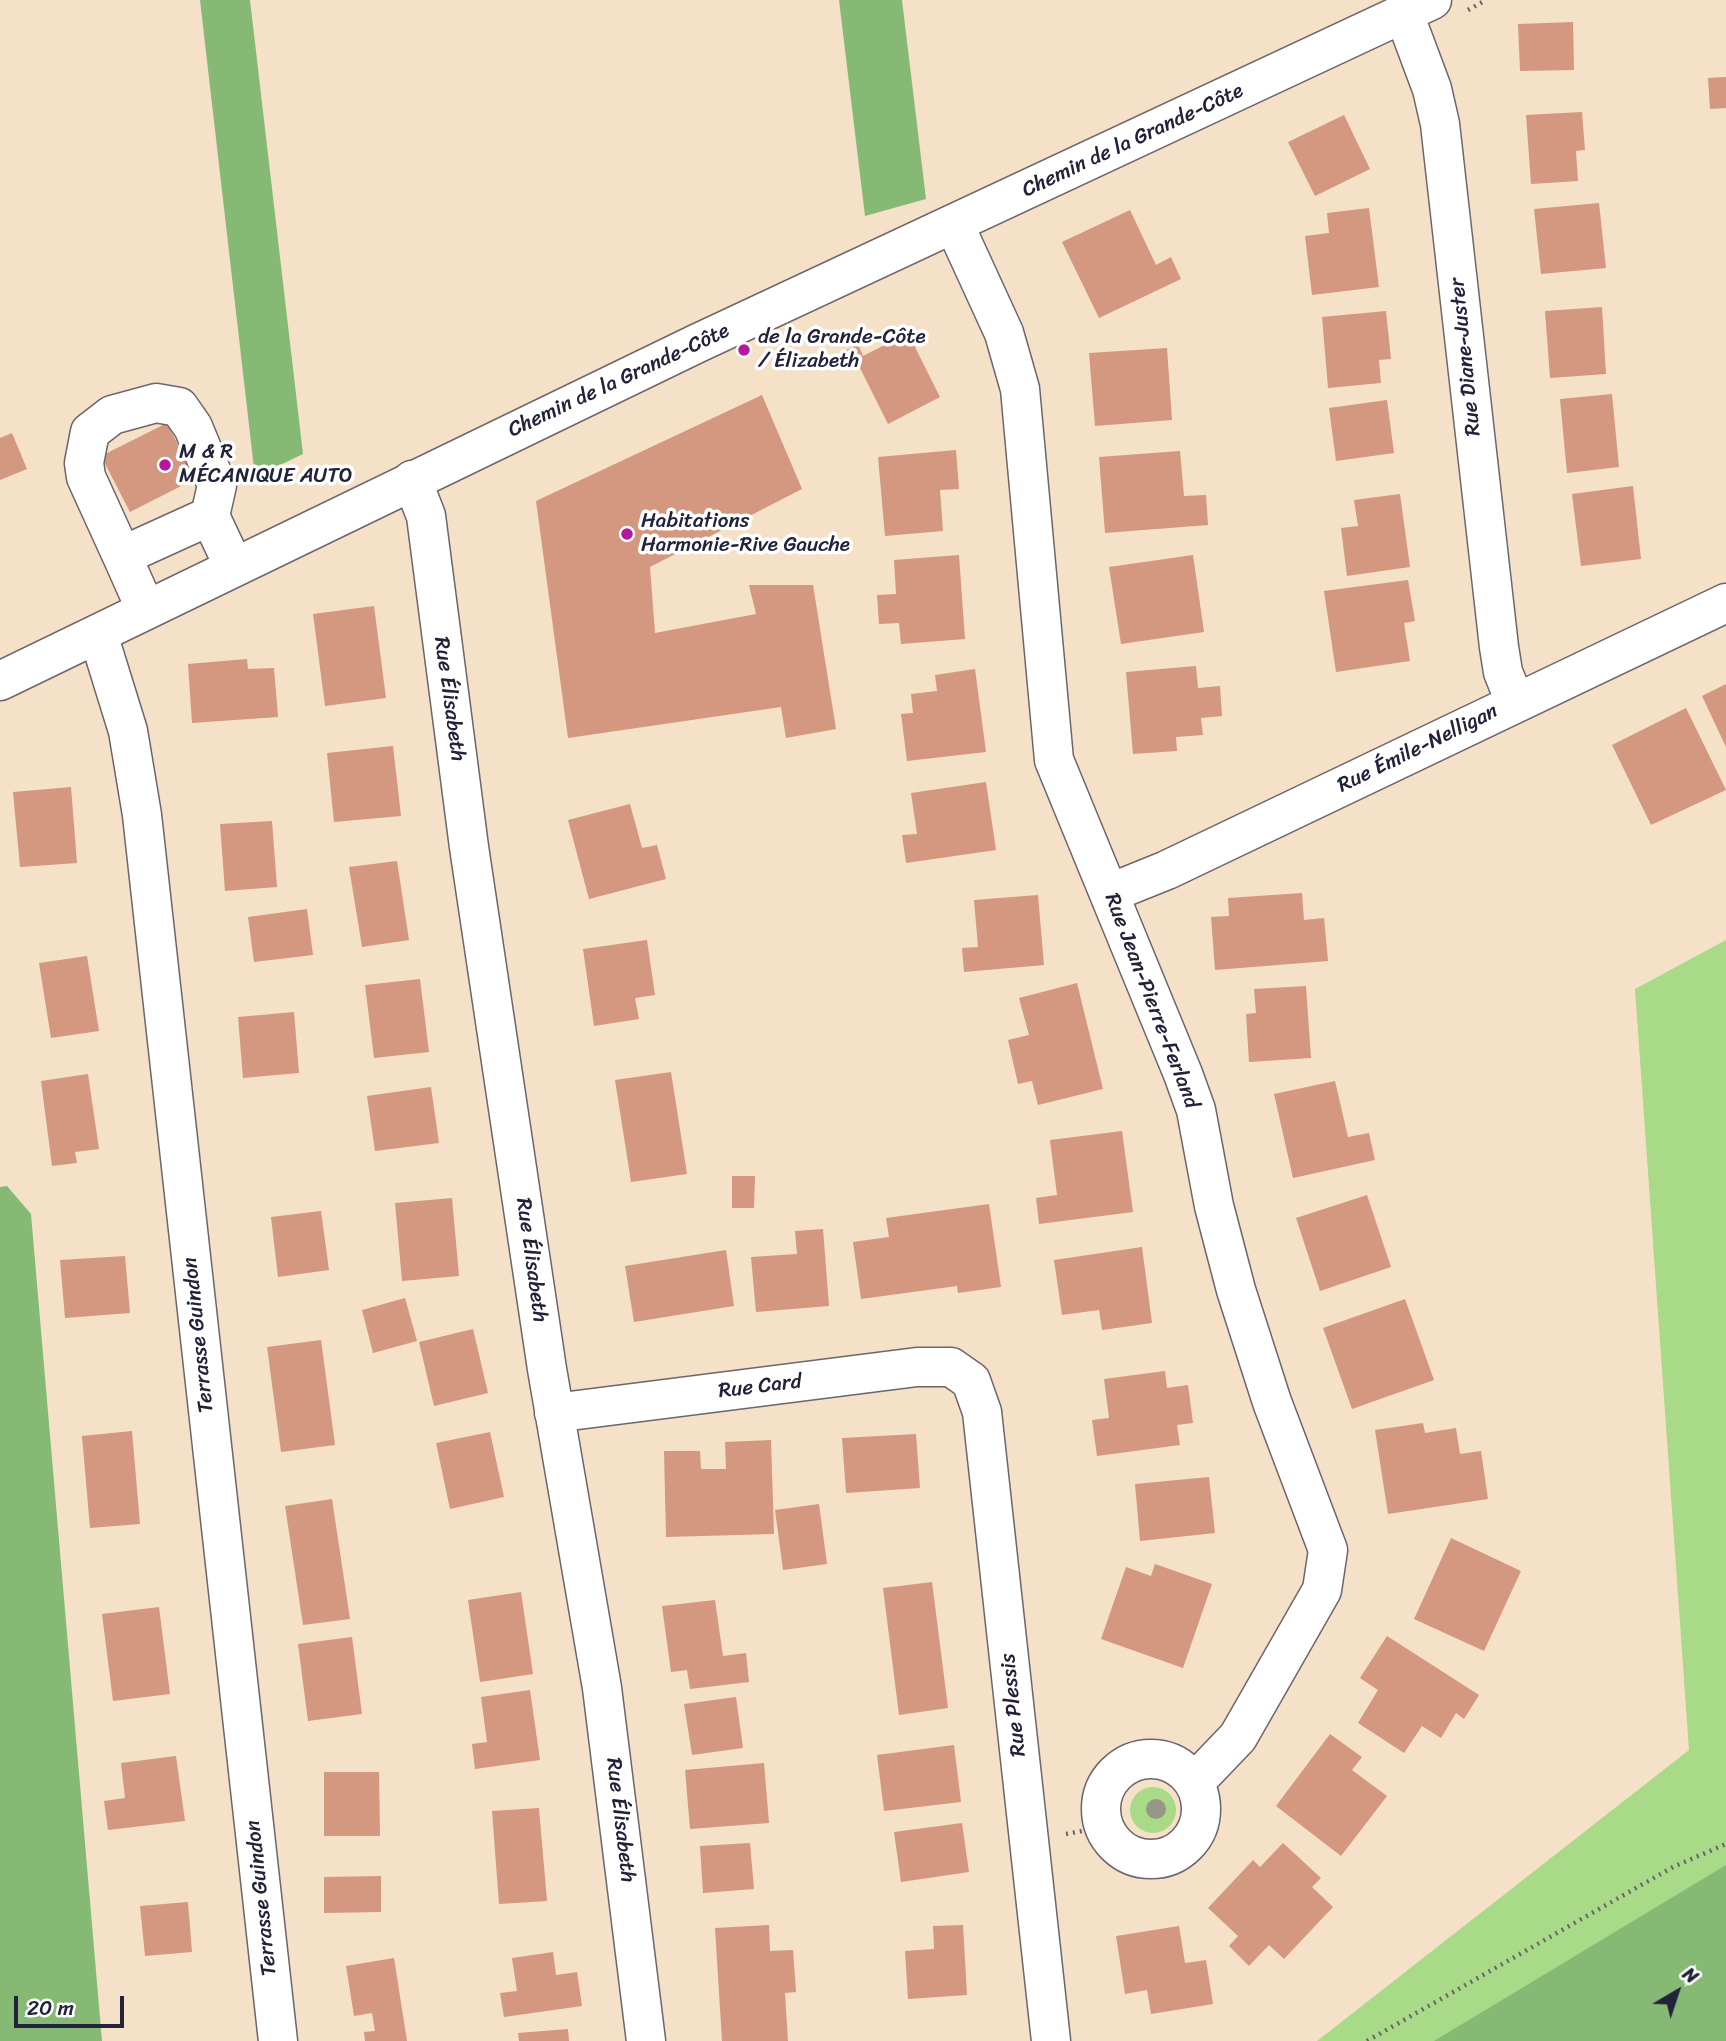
<!DOCTYPE html>
<html>
<head>
<meta charset="utf-8">
<style>
  body { margin:0 }
  #map { position:relative; width:1726px; height:2041px; overflow:hidden; background:#f5e1c7; font-family:Sriracha,sans-serif }
  canvas { display:block }
  .north { position:absolute; left:1642px; top:1957px; width:70px; height:70px; -webkit-text-stroke:5px #fff; paint-order:stroke; rotate:39deg; font-size:19px; font-weight:700; line-height:28px; text-align:center; color:#22223b }
  .north::after { content:''; display:block; margin:auto; width:24px; height:32px; background:#22223b; clip-path:polygon(50% 0,100% 100%,50% 72%,0 100%) }
  .scale { position:absolute; left:14px; top:1996px; width:110px; height:32px; box-sizing:border-box; border:4px solid #22223b; border-top:0; padding-left:9px; font-size:21px; line-height:24px; white-space:nowrap; color:#22223b; -webkit-text-stroke:5px #fff; paint-order:stroke }
</style>
</head>
<body>
<div id="map">
<canvas width="1726" height="2041"></canvas>
<div class="north">N</div>
<div class="scale">20 m</div>
</div>
<script>
const ctx = document.querySelector('canvas').getContext('2d');
ctx.lineJoin = 'round';
function paint(path, color) { ctx.fillStyle = color; ctx.fill(path, 'evenodd'); }
const shape = rows => new Path2D(rows.map(r => 'M' + r).join(''));
function trace(path, color, width, dash) { ctx.strokeStyle = color; ctx.lineWidth = width; ctx.lineCap = dash ? 'butt' : 'round'; ctx.setLineDash(dash || []); ctx.stroke(path); }
function drawText(font, color, halo, rows, align = 'center') {
  ctx.font = font + ' Sriracha,sans-serif'; ctx.lineWidth = 7; ctx.setLineDash([]); ctx.textBaseline = 'middle'; ctx.strokeStyle = halo; ctx.fillStyle = color; for (const [text, x, y, turn = 0] of rows) {
    ctx.save(); ctx.translate(x, y); ctx.rotate((+turn || 0) * Math.PI / 180); ctx.textAlign = isNaN(turn) ? turn : align; if (halo) ctx.strokeText(text, 0, 0); ctx.fillText(text, 0, 0); ctx.restore();
  }
}
const green = shape([
  [1726,940,1726,2041,1317,2041,1689,1750,1635,989],
  '1130 1810a23 23 0 1 1 46 0a23 23 0 1 1-46 0Z'
]);
const forest = shape([
  [200,0,250,0,303,454,255,477],
  [839,0,902,0,926,199,865,216],
  [7,1186,31,1214,102,2041,0,2041,0,1187],
  [1726,1865,1726,2041,1434,2041]
]);
const building = shape([
  [1573,22,1574,70,1520,71,1518,24],
  [1726,77,1726,108,1710,109,1708,78],
  [1582,112,1585,150,1576,151,1578,181,1531,184,1526,115],
  [1344,115,1370,169,1315,196,1288,142],
  [1599,203,1606,268,1541,274,1534,209],
  [1369,208,1379,287,1312,295,1305,236,1329,233,1327,213],
  [1130,210,1156,265,1171,257,1181,279,1099,318,1062,242],
  [1602,307,1606,374,1550,378,1545,311],
  [1386,311,1391,359,1379,360,1381,383,1328,388,1322,317],
  [908,333,940,397,888,424,858,364,848,369,840,353,858,344,863,356],
  [1167,348,1172,420,1095,426,1089,353],
  [1612,394,1619,467,1567,473,1560,399],
  [762,395,802,489,650,567,655,633,756,614,749,585,813,585,836,729,786,738,781,707,568,738,536,501],
  [1387,400,1394,453,1336,461,1329,408],
  [167,423,195,479,130,512,101,456],
  [12,433,27,469,0,480,0,438],
  [956,450,959,489,940,490,943,531,885,536,878,457],
  [1180,451,1184,496,1206,495,1208,525,1105,533,1099,457],
  [1633,486,1641,559,1581,566,1572,494],
  [1400,494,1410,567,1347,576,1341,528,1358,526,1354,500],
  [959,555,965,639,901,644,899,623,879,624,877,595,896,594,894,560],
  [1193,555,1204,632,1121,644,1109,567],
  [1408,580,1415,621,1404,623,1410,661,1336,672,1324,591],
  [374,606,386,698,325,706,313,614],
  [247,659,248,669,274,668,278,717,192,723,188,664],
  [1196,666,1198,688,1220,686,1222,716,1201,718,1203,735,1176,737,1177,751,1133,754,1126,672],
  [975,669,986,752,907,761,901,714,913,713,911,694,937,691,935,675],
  [1726,684,1726,747,1702,696],
  [1686,708,1726,790,1651,825,1612,745],
  [393,746,401,816,334,822,327,753],
  [986,782,996,850,906,863,902,835,917,834,911,793],
  [71,787,77,863,20,867,13,792],
  [630,804,642,848,657,845,666,879,589,899,568,820],
  [272,821,277,887,225,891,220,824],
  [397,861,409,940,362,947,349,867],
  [1302,893,1304,920,1324,918,1328,961,1215,970,1211,917,1229,916,1228,898],
  [1038,895,1044,965,964,972,962,948,978,947,974,900],
  [307,909,313,955,254,962,248,917],
  [647,940,655,995,635,998,639,1019,594,1026,583,949],
  [87,956,99,1031,51,1038,39,963],
  [420,979,429,1052,374,1058,365,985],
  [1077,983,1103,1089,1038,1105,1032,1081,1018,1084,1008,1040,1029,1035,1019,998],
  [1306,986,1311,1058,1249,1062,1246,1014,1256,1013,1254,989],
  [294,1012,299,1073,243,1078,238,1017],
  [671,1072,687,1174,631,1182,615,1080],
  [88,1074,99,1149,75,1152,77,1163,52,1166,41,1081],
  [1335,1081,1348,1137,1369,1133,1375,1160,1293,1178,1274,1094],
  [431,1087,439,1143,375,1151,367,1096],
  [1122,1131,1133,1212,1039,1224,1036,1198,1057,1195,1050,1140],
  [732,1176,755,1176,754,1208,732,1208],
  [1367,1195,1391,1267,1320,1291,1296,1218],
  [452,1198,459,1276,402,1281,395,1203],
  [989,1204,1001,1287,958,1293,957,1286,861,1299,853,1242,889,1237,886,1218],
  [321,1211,329,1270,278,1277,271,1217],
  [823,1229,829,1306,756,1312,751,1257,797,1254,795,1231],
  [1142,1247,1152,1323,1102,1330,1099,1310,1062,1315,1054,1260],
  [726,1250,734,1306,634,1322,625,1266],
  [125,1256,130,1313,65,1318,60,1260],
  [405,1298,417,1341,373,1353,362,1310],
  [1405,1299,1434,1380,1352,1409,1323,1328],
  [473,1329,488,1393,434,1406,419,1342],
  [321,1340,335,1445,281,1452,267,1347],
  [1165,1371,1167,1388,1188,1385,1193,1423,1177,1425,1180,1445,1097,1456,1092,1420,1109,1418,1104,1379],
  [1423,1423,1425,1433,1456,1428,1460,1454,1481,1451,1488,1499,1388,1514,1375,1430],
  [132,1431,140,1524,90,1528,82,1436],
  [490,1432,504,1497,450,1509,436,1443],
  [916,1434,920,1488,846,1493,842,1438],
  [771,1440,774,1534,666,1537,664,1451,700,1451,701,1469,726,1469,725,1442],
  [1209,1477,1215,1533,1140,1541,1135,1484],
  [332,1499,350,1619,303,1625,285,1506],
  [819,1504,827,1564,783,1570,775,1510],
  [1451,1538,1521,1571,1484,1651,1414,1619],
  [1155,1564,1212,1584,1183,1668,1101,1639,1126,1567,1151,1576],
  [932,1582,948,1708,899,1715,883,1588],
  [521,1592,533,1674,480,1682,468,1600],
  [715,1600,723,1656,746,1653,749,1682,690,1689,687,1670,671,1672,662,1606],
  [159,1607,170,1694,113,1701,102,1614],
  [1387,1636,1479,1695,1464,1719,1456,1713,1441,1738,1422,1726,1404,1753,1358,1723,1378,1690,1360,1678],
  [352,1637,362,1714,308,1721,298,1644],
  [530,1690,540,1760,475,1769,472,1744,487,1742,481,1697],
  [736,1697,743,1748,692,1755,684,1704],
  [1330,1734,1362,1757,1352,1770,1387,1796,1341,1856,1276,1806],
  [954,1745,961,1802,884,1811,877,1755],
  [176,1756,185,1821,108,1830,104,1801,125,1798,121,1763],
  [764,1763,769,1823,690,1829,685,1770],
  [324,1772,379,1772,380,1836,324,1836],
  [539,1808,547,1901,499,1904,492,1811],
  [962,1823,969,1872,901,1882,894,1832],
  [750,1843,754,1889,703,1893,700,1846],
  [1283,1843,1321,1878,1312,1887,1333,1907,1284,1959,1269,1945,1249,1966,1229,1946,1238,1936,1208,1908,1253,1860,1260,1867],
  [381,1876,381,1912,324,1913,324,1877],
  [188,1902,192,1952,145,1956,140,1906],
  [769,1925,770,1951,793,1950,796,1992,785,1993,788,2041,722,2041,715,1928],
  [963,1925,967,1995,908,1999,905,1951,934,1949,933,1926],
  [1179,1926,1185,1963,1206,1960,1213,2004,1151,2014,1147,1990,1125,1994,1116,1936],
  [553,1952,556,1975,577,1972,582,2006,504,2017,500,1993,517,1991,512,1958],
  [394,1958,407,2041,365,2041,364,2032,375,2031,372,2013,354,2016,346,1966],
  [568,2029,569,2041,519,2041,518,2033]
]);
const path = shape([
  [1468,10,1486,0],
  [1066,1834,1082,1831],
  [1367,2041,1673,1867,1726,1844]
]);
const minor = shape([
  [1404,14,1432,89,1440,124,1499,647,1503,672,1515,702],
  [954,224,1004,333,1020,389,1054,760,1183,1074,1196,1110,1214,1206,1236,1290,1272,1402,1328,1550,1322,1590,1238,1737,1194,1783],
  [412,480,426,516,469,847,547,1369,602,1688,646,2041],
  [122,556,86,477,84,463,90,432,112,415,156,403,179,407,193,427,217,485,210,516],
  [146,610,122,556,210,516,234,567],
  [98,634,128,731,142,815,278,2041],
  [1110,893,1167,870,1726,603],
  [554,1413,917,1367,951,1367,971,1381,982,1412,1051,2041],
  '1101 1809a50 50 0 1 1 100 0a50 50 0 1 1-100 0Z'
]);
const major = shape([
  [0,681,698,343,1432,0]
]);
const trees = [
  [1156,1809]
];
const markers = [
  [744,350,7,"#b5179e"],
  [165,465,7,"#b5179e"],
  [627,534,7,"#b5179e"]
];
const streetNames = [
  ["Chemin de la Grande-Côte",1133,141,-25],
  ["Rue Diane-Juster",1466,357,-96],
  ["Chemin de la Grande-Côte",619,381,-25],
  ["Rue Élisabeth",449,699,82],
  ["Rue Émile-Nelligan",1418,749,-26],
  ["Rue Jean-Pierre-Ferland",1151,1001,69],
  ["Rue Élisabeth",531,1260,82],
  ["Terrasse Guindon",199,1335,-96],
  ["Rue Card",760,1387,-7],
  ["Rue Plessis",1014,1705,-96],
  ["Rue Élisabeth",620,1820,83],
  ["Terrasse Guindon",262,1898,-96]
];
const poiNames = [
  ["de la Grande-Côte",758,338],
  ["/ Élizabeth",758,362],
  ["M & R",179,453],
  ["MÉCANIQUE AUTO",179,477],
  ["Habitations",641,522],
  ["Harmonie-Rive Gauche",641,546]
];
paint(green, '#a8da88');
paint(forest, '#86ba74');
paint(building, '#d4977f');
trace(minor, '#6c656c', 41);
trace(major, '#6c656c', 41);
trace(path, '#6c656c', 4.5, [2, 5]);
trace(minor, '#fff', 38);
trace(major, '#fff', 38);
ctx.fillStyle = '#979687';
for (const [x, y] of trees) { ctx.beginPath(); ctx.arc(x, y, 10, 0, 2 * Math.PI); ctx.fill(); }
for (const [x, y, r, color] of markers) { const dot = new Path2D(); dot.arc(x, y, r, 0, 2 * Math.PI); ctx.fillStyle = color; ctx.fill(dot); trace(dot, '#fff', 2.5); }
drawText('21px', '#22223b', '#fff', streetNames);
drawText('21px', '#22223b', '#fff', poiNames, 'left');
</script>
</body>
</html>
